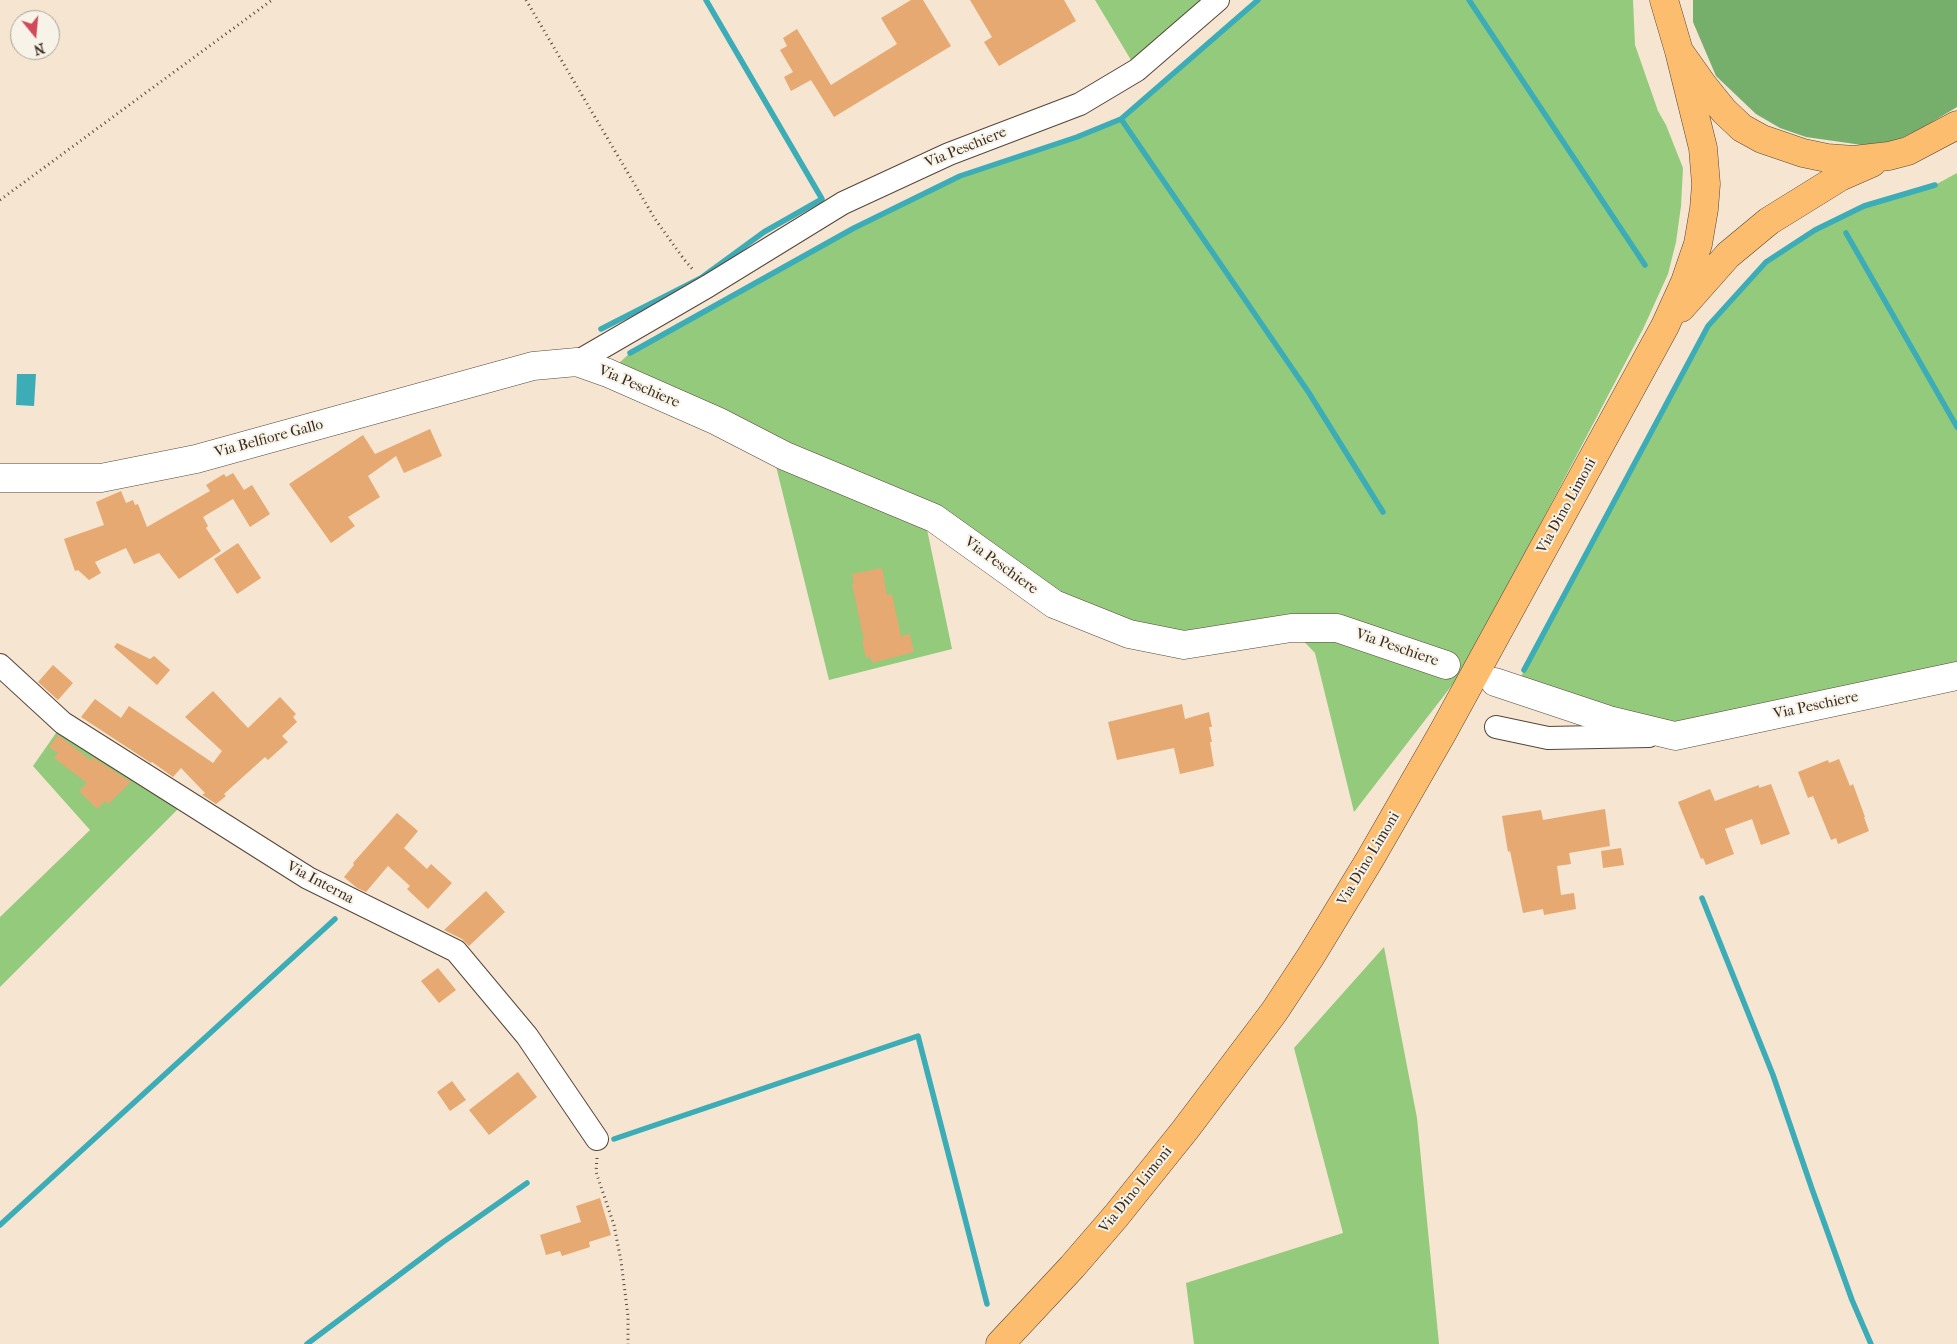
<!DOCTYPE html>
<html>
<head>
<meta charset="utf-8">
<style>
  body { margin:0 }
  #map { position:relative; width:1957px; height:1344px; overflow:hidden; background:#f5e5d1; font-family:"IM FELL French Canon",serif }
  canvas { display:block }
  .north { position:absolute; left:10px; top:10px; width:50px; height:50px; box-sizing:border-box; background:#f7f3e8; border:1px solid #aca397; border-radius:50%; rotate:163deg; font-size:14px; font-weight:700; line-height:20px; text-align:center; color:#3b2a1e }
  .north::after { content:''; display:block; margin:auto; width:18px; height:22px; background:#d1495b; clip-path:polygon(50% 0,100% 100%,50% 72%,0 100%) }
</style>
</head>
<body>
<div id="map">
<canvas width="1957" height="1344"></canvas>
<div class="north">N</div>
</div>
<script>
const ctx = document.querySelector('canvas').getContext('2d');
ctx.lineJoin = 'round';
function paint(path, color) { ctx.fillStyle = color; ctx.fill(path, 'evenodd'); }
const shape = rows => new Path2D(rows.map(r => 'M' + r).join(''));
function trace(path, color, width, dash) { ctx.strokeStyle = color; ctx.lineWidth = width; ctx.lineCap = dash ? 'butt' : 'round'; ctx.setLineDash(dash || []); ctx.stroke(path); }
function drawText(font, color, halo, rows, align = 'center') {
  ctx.font = font + ' "IM FELL French Canon",serif'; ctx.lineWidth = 4; ctx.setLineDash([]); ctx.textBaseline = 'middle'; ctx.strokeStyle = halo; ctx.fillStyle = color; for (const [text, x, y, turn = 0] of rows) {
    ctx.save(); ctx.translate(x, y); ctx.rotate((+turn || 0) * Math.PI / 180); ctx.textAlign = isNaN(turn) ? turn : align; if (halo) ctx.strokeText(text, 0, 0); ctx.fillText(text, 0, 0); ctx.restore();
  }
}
const green = shape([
  [1095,0,1218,0,1137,70],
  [1258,0,1633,0,1635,45,1658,111,1666,125,1683,168,1681,206,1676,242,1668,274,1643,329,1463,671,1354,812,1315,653,1291,628,1129,634,924,515,952,649,829,680,772,450,608,373,630,353,854,228,960,176,1077,137,1121,119],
  [1957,173,1957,676,1675,736,1516,689,1524,670,1708,326,1766,262,1815,230,1864,206,1935,185],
  [63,723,186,801,0,987,0,917,90,830,33,766],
  [1384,947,1417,1118,1439,1344,1194,1344,1186,1283,1343,1233,1294,1048]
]);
const forest = shape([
  [1693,0,1957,0,1957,107,1922,128,1893,142,1862,145,1806,137,1780,128,1756,114,1716,76,1693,22]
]);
const water = shape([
  [17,374,36,374,34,406,16,405]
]);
const stream = shape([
  [1469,0,1645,265],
  [1121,119,1309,393,1383,512],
  [1846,233,1957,427],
  [601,329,701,278,764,232,822,199,706,0],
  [630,353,854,228,960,176,1077,137,1121,119,1258,0],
  [1524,670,1708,326,1766,262,1815,230,1864,206,1935,185],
  [1702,898,1773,1075,1812,1189,1852,1300,1871,1344],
  [614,1139,918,1036,987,1304],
  [0,1225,335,919],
  [307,1344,443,1242,527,1183]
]);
const building = shape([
  [911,0,923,0,951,46,834,117,811,80,791,91,784,77,793,72,780,50,787,46,783,38,797,29,831,85,897,44,881,18],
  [970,0,1064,0,1076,21,999,66,984,42,992,37],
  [430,429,442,456,404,473,396,456,368,476,380,497,348,517,355,526,331,543,289,484,363,435,375,454],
  [233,473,244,490,252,485,270,514,250,527,233,499,203,517,208,526,206,528,221,551,179,579,159,553,134,564,126,548,95,562,101,573,89,580,78,570,75,571,64,539,104,525,96,502,121,491,126,503,133,500,135,505,138,504,147,527,210,491,206,485,224,474,226,477],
  [238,543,261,578,237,594,214,559],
  [882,568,887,595,892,594,901,636,910,634,914,652,872,663,871,657,866,658,862,641,864,641,852,584,854,583,852,574],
  [117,643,150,659,154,656,170,670,157,685,114,647],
  [53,665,73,683,58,700,38,682],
  [213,691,248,728,280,697,296,714,293,717,297,722,282,736,288,742,268,760,265,757,224,794,226,796,216,804,204,796,202,795,205,793,181,768,173,777,152,762,151,763,81,717,95,699,121,718,129,706,213,763,222,751,185,717],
  [1182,704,1185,719,1209,712,1212,727,1209,727,1212,742,1210,742,1214,766,1180,774,1174,748,1117,760,1108,722],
  [58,735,92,761,92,757,131,782,108,804,105,801,97,809,79,791,87,783,54,758,58,753,49,747],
  [1839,759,1850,786,1853,784,1865,817,1864,817,1869,831,1838,844,1836,838,1831,840,1813,796,1808,798,1798,772,1828,760,1829,763],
  [1771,784,1790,834,1761,845,1752,819,1725,829,1734,854,1706,865,1703,858,1701,859,1678,802,1710,789,1715,801,1759,785,1759,788],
  [1605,809,1610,846,1569,853,1571,864,1557,866,1561,895,1574,893,1576,909,1544,915,1543,909,1523,913,1510,851,1508,852,1502,816,1541,810,1543,820],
  [397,813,418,831,404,848,427,869,431,864,452,883,428,909,407,889,410,886,388,866,366,892,357,888,344,877,354,865,353,863],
  [1621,848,1624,865,1603,868,1601,851],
  [486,891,505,912,469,946,462,939,444,930],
  [438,968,456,990,439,1003,421,981],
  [518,1072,537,1097,489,1135,469,1110],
  [452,1081,466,1100,450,1111,437,1092],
  [600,1198,611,1235,589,1242,590,1247,562,1256,560,1251,546,1255,540,1235,581,1222,576,1206]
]);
const path = shape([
  [526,0,655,219,683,258,694,271],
  [0,200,272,0],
  [597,1158,596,1172,614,1225,621,1261,628,1316,628,1344]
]);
const minor = shape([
  [577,362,708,286,843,203,949,154,1080,104,1137,70,1218,0],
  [0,665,63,723,308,878,456,951,527,1036,597,1139],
  [1496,727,1548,738,1649,736]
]);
const tertiary = shape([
  [0,478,101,478,196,459,533,366,577,362,608,373,717,421,785,456,934,518,1054,604,1129,634,1184,645,1291,628,1337,628,1446,665],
  [1495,682,1609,720,1675,736,1957,676]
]);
const primary = shape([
  [1664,0,1679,51,1703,85,1724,111,1742,128,1762,139,1803,153,1827,158,1854,160,1889,156,1908,151,1957,125],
  [1681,308,1728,255,1769,221,1840,177,1872,163],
  [1000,1344,1072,1267,1116,1216,1185,1130,1274,1012,1311,956,1370,859,1443,732,1665,326,1685,282,1698,244,1704,209,1706,184,1703,148,1679,51]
]);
const streetNames = [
  ["Via Peschiere",966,148,-22],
  ["Via Peschiere",639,387,23],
  ["Via Belfiore Gallo",269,439,-15],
  ["Via Dino Limoni",1567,506,-61],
  ["Via Peschiere",1001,566,36],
  ["Via Peschiere",1397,648,19],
  ["Via Peschiere",1816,706,-12],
  ["Via Dino Limoni",1369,859,-59],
  ["Via Interna",320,883,28],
  ["Via Dino Limoni",1136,1190,-51]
];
paint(green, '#93ca7c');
paint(forest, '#76ae6c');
paint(water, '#3cadb7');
trace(stream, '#3cadb7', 5.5);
paint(building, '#e6a972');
trace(minor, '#574639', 24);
trace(tertiary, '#574639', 29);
trace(primary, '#574639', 29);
trace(path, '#574639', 3, [1, 4]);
trace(minor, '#fff', 22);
trace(tertiary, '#fff', 28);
trace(primary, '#fcbd6f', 28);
drawText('15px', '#3b2a1e', '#f7f3e8', streetNames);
</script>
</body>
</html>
